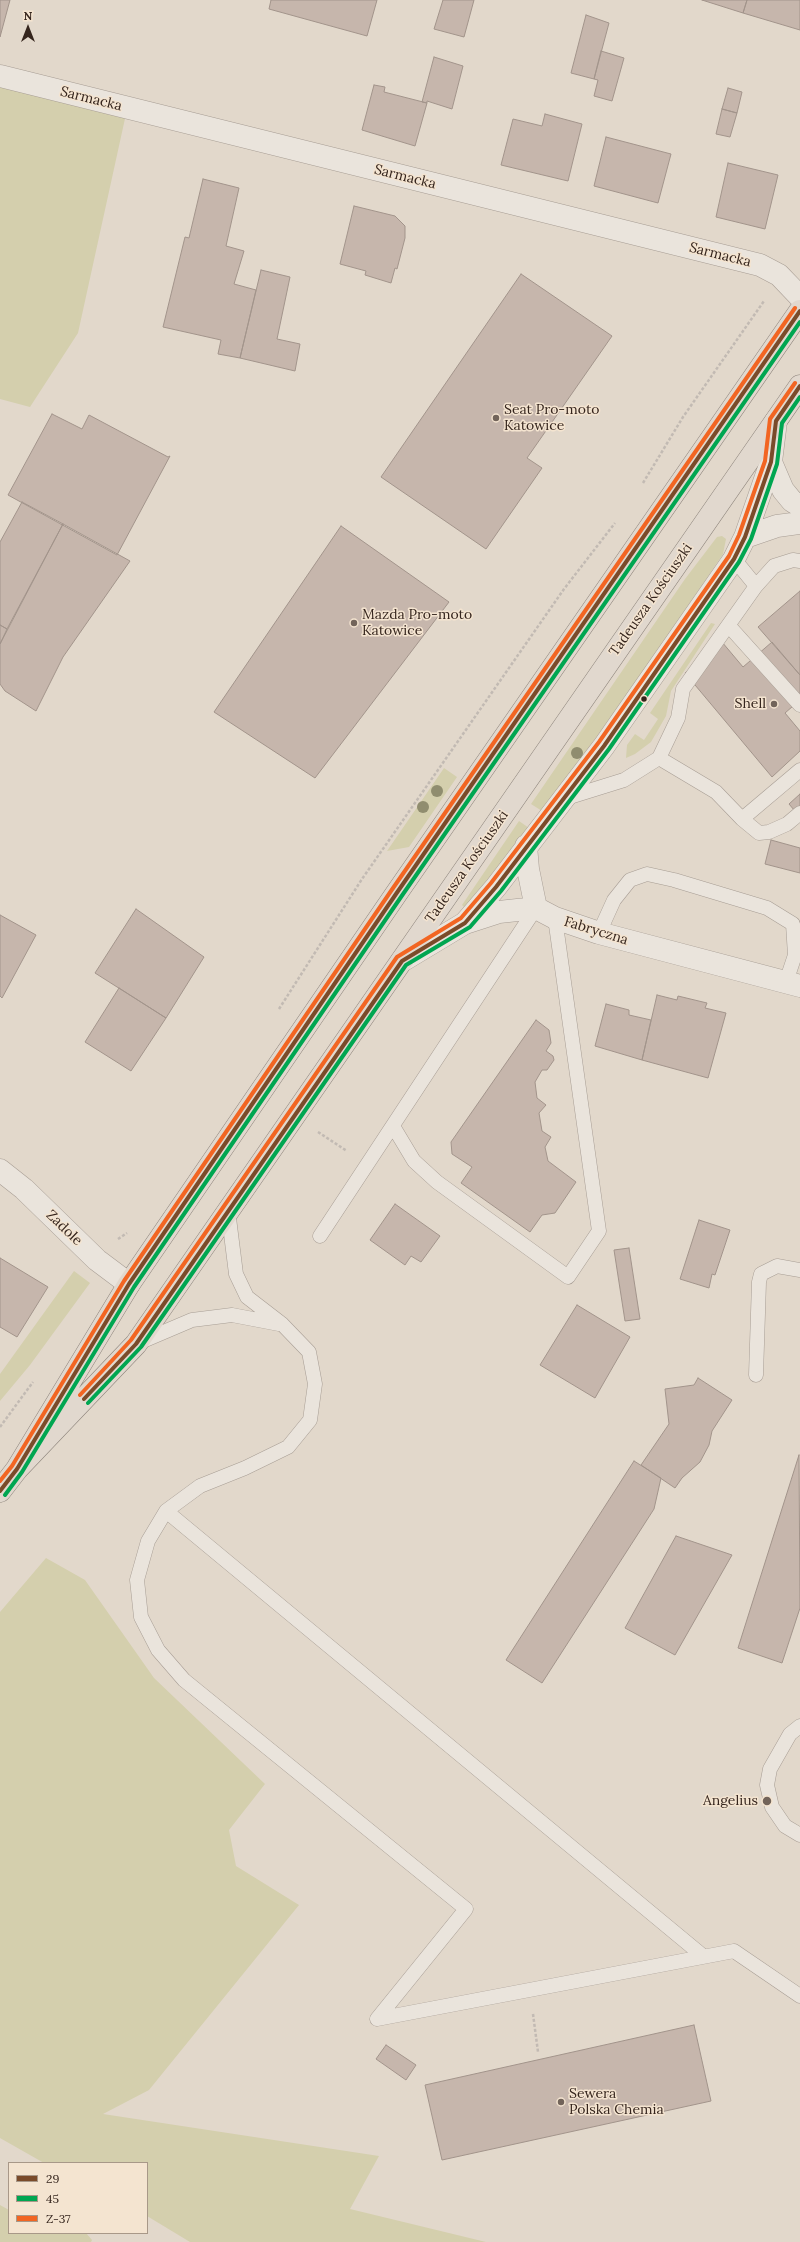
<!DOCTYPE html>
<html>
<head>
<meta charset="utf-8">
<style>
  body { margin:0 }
  #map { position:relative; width:800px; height:2242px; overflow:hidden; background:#e2d8cb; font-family:Lora,serif }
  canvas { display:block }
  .legend { position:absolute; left:8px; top:2162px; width:140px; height:72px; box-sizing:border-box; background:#f4e4d0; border:1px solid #a89888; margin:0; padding:5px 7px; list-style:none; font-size:12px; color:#35251d }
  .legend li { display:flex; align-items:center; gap:8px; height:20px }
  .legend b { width:20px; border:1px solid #a89888 }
  .north { position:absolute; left:8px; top:8px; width:40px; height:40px; -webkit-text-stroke:3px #f4e4d0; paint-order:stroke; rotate:0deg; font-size:11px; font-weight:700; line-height:16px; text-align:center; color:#35251d }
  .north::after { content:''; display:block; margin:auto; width:14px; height:18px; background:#35251d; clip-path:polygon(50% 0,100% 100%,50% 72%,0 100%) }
</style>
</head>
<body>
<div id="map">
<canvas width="800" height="2242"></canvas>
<ul class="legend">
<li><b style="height:5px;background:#7a4b2a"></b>29</li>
<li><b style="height:5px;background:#00a651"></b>45</li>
<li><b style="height:5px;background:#f26522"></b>Z-37</li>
</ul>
<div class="north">N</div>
</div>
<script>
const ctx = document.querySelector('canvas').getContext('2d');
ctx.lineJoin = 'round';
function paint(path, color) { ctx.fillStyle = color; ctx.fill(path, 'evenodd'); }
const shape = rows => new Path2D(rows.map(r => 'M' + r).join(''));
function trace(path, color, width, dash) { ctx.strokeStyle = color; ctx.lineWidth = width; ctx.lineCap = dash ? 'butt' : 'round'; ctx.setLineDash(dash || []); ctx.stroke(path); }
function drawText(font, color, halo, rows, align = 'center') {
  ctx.font = font + ' Lora,serif'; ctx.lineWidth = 3; ctx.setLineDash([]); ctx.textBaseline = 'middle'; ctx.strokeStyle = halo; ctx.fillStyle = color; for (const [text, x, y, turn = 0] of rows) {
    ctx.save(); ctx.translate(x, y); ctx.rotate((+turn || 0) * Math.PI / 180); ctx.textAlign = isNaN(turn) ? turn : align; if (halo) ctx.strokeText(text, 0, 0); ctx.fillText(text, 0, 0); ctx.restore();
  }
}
const green = shape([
  [0,78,126,114,78,333,30,407,0,399],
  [722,536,726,539,723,554,635,685,542,811,531,804,685,579,717,537],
  [711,623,715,624,671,691,666,716,651,742,635,754,626,758,627,745,635,734,644,740,658,719,650,713],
  [444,768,457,777,409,847,387,851],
  [519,821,529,828,465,908,462,905],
  [74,1271,90,1283,30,1365,0,1401,0,1374],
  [46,1558,85,1580,154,1678,265,1784,229,1830,236,1866,299,1905,149,2090,103,2114,379,2156,350,2209,486,2242,190,2242,147,2216,147,2163,44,2163,0,2138,0,1612],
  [0,2205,9,2210,9,2233,86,2233,92,2240,91,2242,0,2242]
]);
const building = shape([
  [0,0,10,0,0,37,0,0],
  [271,0,377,0,367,36,269,9,271,0],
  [443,0,474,0,464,37,434,29,443,0],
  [702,0,747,0,743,13,702,0],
  [747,0,800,0,800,30,743,13,747,0],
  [586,15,609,23,594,79,571,73,586,15],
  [601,51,624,58,612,101,594,96,598,80,594,79,601,51],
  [434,57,463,66,452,109,427,101,427,103,422,102,434,57],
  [374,85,385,87,384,92,427,103,415,146,362,130,374,85],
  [728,88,742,92,737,113,722,109,728,88],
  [722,109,737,113,730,137,716,134,722,109],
  [545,114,582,124,568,181,501,165,513,119,542,126,545,114],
  [606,137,671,154,658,203,594,186,606,137],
  [728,163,778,175,765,229,716,217,728,163],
  [203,179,239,188,226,246,244,251,234,284,256,290,240,358,218,354,221,340,163,327,185,237,189,238,203,179],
  [354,206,395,216,405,226,405,238,397,269,395,268,391,283,365,275,366,271,340,264,354,206],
  [261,270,290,277,277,339,300,344,295,371,240,358,261,270],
  [521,274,612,336,527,458,542,468,486,549,381,477,521,274],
  [52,414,82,429,89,415,168,457,170,456,117,555,8,495,52,414],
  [22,502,63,524,7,629,0,625,0,542,22,502],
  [63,524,130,561,63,657,36,711,5,691,0,684,0,644,63,524],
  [341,526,449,602,315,778,214,712,341,526],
  [800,591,800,675,758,627,800,591],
  [0,625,7,629,0,644,0,625],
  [722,642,743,667,772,642,800,675,800,700,785,713,800,731,800,751,772,777,685,673,722,642],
  [800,794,800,817,789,804,800,794],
  [771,840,800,848,800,873,765,864,771,840],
  [136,909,204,957,166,1018,95,973,136,909],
  [0,915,36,935,2,998,0,996,0,915],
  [119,988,166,1018,131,1071,85,1042,119,988],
  [657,995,677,1000,678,996,707,1003,705,1008,726,1013,708,1078,642,1060,657,995],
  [606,1004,629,1010,629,1015,651,1020,642,1060,595,1046,606,1004],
  [536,1020,549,1030,551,1043,546,1051,553,1056,554,1060,547,1070,542,1070,535,1082,537,1098,546,1105,539,1113,542,1131,551,1137,545,1147,548,1161,576,1182,555,1213,542,1215,530,1232,461,1183,472,1167,452,1154,451,1142,536,1020],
  [395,1204,440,1236,421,1262,411,1256,405,1265,370,1240,395,1204],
  [699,1220,730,1230,715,1275,712,1274,709,1288,680,1279,699,1220],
  [629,1248,640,1319,625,1321,614,1250,629,1248],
  [0,1258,48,1287,17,1337,0,1327,0,1258],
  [577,1305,630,1337,595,1398,540,1365,577,1305],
  [698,1378,732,1400,712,1431,709,1445,700,1462,682,1478,675,1488,641,1465,669,1424,665,1389,694,1385,698,1378],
  [799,1455,800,1608,782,1663,738,1648,799,1455],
  [634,1461,661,1478,654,1509,542,1683,506,1660,634,1461],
  [676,1536,732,1555,675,1655,625,1628,676,1536],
  [694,2025,711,2101,442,2160,425,2085,694,2025],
  [386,2045,416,2065,406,2080,376,2059,386,2045]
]);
const path = shape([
  [643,483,683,417,764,301],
  [279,1009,362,879,564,589,615,523],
  [318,1132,347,1151],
  [118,1239,127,1233],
  [0,1427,33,1382],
  [533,2014,538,2052]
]);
const lane = shape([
  [734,559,756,586],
  [729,626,800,705],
  [659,758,716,792,742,819,759,833,769,832,787,824,800,813],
  [563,799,624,780,659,758,678,718,683,689,756,586,774,566,793,560,800,561],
  [742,819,800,770],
  [599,933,614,900,630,880,647,874,674,880,767,908,793,924,795,955,786,982],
  [393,1126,414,1161,437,1182,568,1277,599,1231,555,918],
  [228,1210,236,1274,247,1297,282,1324,309,1352,315,1384,310,1420,288,1447,245,1468,200,1486,166,1511,148,1541,137,1580,141,1617,158,1650,184,1680,466,1909,377,2019,734,1951,800,1996],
  [320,1236,536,908],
  [138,1343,192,1320,232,1315,279,1324],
  [756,1375,759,1282,761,1274,777,1266,800,1270],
  [166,1511,703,1956],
  [800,1726,790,1734,770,1769,767,1785,772,1807,785,1826,800,1835]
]);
const street = shape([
  [0,76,760,265,779,275,800,297],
  [776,421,771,462,783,490,792,501,800,506],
  [745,537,777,526,800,523],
  [526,846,528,869,536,908],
  [465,923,496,887,604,746,734,559,745,537,771,462],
  [402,961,465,923,499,912,536,908,555,918,599,933,800,986],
  [0,1170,24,1189,97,1260,129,1284]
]);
const primary = shape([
  [17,1469,129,1284,396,894,800,311],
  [0,1491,17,1469,136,1344,800,386]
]);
const bus1 = shape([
  [84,1399,136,1344,402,961,465,923,496,887,604,746,734,559,745,537,771,462,776,421,800,386],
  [0,1491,17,1469,129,1284,396,894,800,311]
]);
const bus2 = shape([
  [88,1403,141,1347,406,965,470,927,501,891,609,749,739,562,751,539,777,464,782,423,800,397],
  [5,1495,22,1472,134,1287,401,897,800,322]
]);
const bus3 = shape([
  [80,1395,131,1340,397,957,461,918,491,883,599,742,729,556,739,535,765,461,770,419,795,383],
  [0,1481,12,1466,124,1281,391,891,795,308]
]);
const trees = [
  [577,753],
  [437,791],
  [423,807]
];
const markers = [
  [496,418,4,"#72645a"],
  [354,623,4,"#72645a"],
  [644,699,3.5,"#35251d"],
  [774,704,4,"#72645a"],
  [767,1801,5,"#72645a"],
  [561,2102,4,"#72645a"]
];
const streetNames = [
  ["Sarmacka",91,99,14],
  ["Sarmacka",405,177,14],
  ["Sarmacka",720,255,14],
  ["Tadeusza Kościuszki",651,600,-55],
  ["Tadeusza Kościuszki",467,867,-55],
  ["Fabryczna",596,931,17],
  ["Zadole",64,1228,44]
];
const poiNames = [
  ["Seat Pro-moto",504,410],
  ["Katowice",504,426],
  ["Mazda Pro-moto",362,615],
  ["Katowice",362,631],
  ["Shell",766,704,"right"],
  ["Angelius",758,1801,"right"],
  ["Sewera",569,2094],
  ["Polska Chemia",569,2110]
];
paint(green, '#d4cfad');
paint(building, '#c6b6ac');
trace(building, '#a2948b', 1);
trace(lane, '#a79d94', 15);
trace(street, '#a79d94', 23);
trace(primary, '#8c837b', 23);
trace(path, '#c2bab3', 2.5, [3, 2]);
trace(lane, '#eae4dc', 14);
trace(street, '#eae4dc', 22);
trace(primary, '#e1d8ce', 22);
trace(bus1, '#7a4b2a', 4);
trace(bus2, '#00a651', 4);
trace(bus3, '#f26522', 4);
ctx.fillStyle = '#908d6f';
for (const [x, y] of trees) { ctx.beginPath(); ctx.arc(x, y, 6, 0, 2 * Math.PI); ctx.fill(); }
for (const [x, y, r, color] of markers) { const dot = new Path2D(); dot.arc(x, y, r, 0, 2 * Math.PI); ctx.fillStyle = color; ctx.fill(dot); trace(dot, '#f4e4d0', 1.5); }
drawText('14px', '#35251d', '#f4e4d0', streetNames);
drawText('14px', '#35251d', '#f4e4d0', poiNames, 'left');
</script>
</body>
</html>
